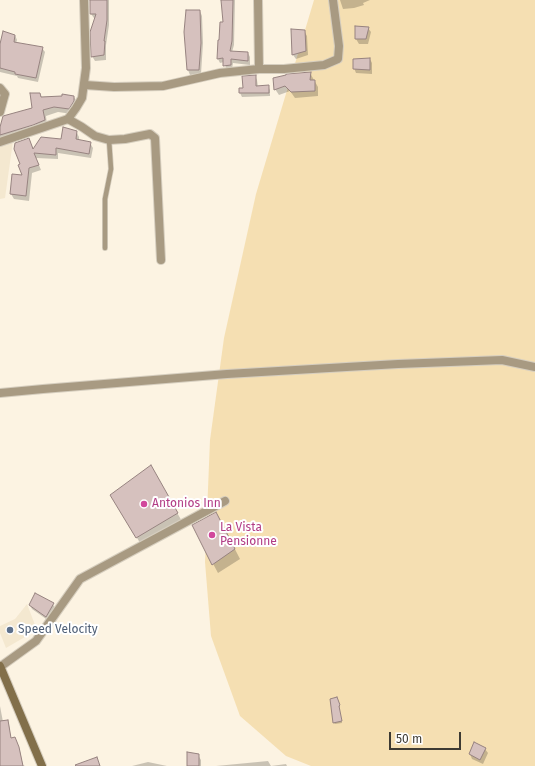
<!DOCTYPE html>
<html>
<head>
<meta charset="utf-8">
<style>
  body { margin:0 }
  #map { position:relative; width:535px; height:766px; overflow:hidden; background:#fcf3e2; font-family:"Fira Sans",sans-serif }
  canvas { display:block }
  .scale { position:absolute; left:389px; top:732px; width:72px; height:18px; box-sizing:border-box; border:2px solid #3d3a33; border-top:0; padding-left:5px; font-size:12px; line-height:14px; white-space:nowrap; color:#3d3a33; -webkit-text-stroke:3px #fff; paint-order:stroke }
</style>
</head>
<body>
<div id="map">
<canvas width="535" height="766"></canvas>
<div class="scale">50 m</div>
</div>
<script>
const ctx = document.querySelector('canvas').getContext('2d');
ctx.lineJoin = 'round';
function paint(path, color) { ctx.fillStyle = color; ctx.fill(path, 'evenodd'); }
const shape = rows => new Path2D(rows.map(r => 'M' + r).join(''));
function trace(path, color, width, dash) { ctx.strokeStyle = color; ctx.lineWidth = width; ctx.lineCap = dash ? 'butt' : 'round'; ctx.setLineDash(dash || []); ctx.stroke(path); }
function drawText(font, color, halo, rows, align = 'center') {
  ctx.font = font + ' "Fira Sans",sans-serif'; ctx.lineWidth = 4; ctx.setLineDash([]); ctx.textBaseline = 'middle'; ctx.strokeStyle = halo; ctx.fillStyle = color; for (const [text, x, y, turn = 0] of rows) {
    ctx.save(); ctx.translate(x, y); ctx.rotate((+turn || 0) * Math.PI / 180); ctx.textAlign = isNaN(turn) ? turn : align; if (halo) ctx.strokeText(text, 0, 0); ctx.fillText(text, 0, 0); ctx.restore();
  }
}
const built = shape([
  [13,141,5,198,0,199,0,146],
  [27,604,37,630,6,648,0,633,0,626,15,619]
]);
const green = shape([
  [314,0,535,0,535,766,311,766,286,756,240,716,211,636,205,562,210,440,224,338,256,194]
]);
const shadow = shape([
  [90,0,109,0,109,25,106,45,106,60,95,61,92,56,96,18,94,18,91,14],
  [222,0,235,0,234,45,232,52,248,53,250,57,250,65,233,63,232,69,227,70,224,62,220,63,218,59,224,23],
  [340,0,370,0,363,3,364,5,354,8,343,9],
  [200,11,202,16,203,43,201,74,190,75,188,70,185,32],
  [356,27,368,28,371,32,368,44,359,44,356,39],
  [292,30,304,31,307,36,308,55,296,59,293,55],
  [15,35,17,40,16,43,42,48,45,52,38,82,18,78,17,76,0,72,0,49],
  [370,59,372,63,372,74,356,73,354,68],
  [310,73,318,87,318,96,295,98,290,91,279,95,275,89],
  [255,76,257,80,258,87,268,86,270,90,270,96,242,97,240,93,240,89,244,88],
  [40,94,42,98,74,97,77,102,72,114,58,112,46,116,47,125,0,140,0,130,33,109],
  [76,131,79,137,79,141,90,143,93,148,91,158,58,153,58,159,36,158,41,170,32,173,29,201,14,199,11,194,23,176,21,165,29,139,34,150,62,140],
  [150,466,183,523,142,546,116,504],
  [221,522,240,559,218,573,193,526],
  [53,604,55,609,49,621,32,609,30,605],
  [338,700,340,707,339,707,342,723,335,724,334,723],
  [0,706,3,722,7,722,9,725,11,739,16,741,20,751,23,765,25,766,0,766],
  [475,744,485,749,488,753,483,764,472,759,470,754],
  [198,755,201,760,201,766,188,766],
  [268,761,271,766,286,764,287,766,216,766],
  [148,762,167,766,132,766]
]);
const building = shape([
  [90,0,107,0,107,20,104,41,105,41,104,55,91,57,90,32,96,14,90,14,90,0],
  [221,0,233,0,232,41,230,51,248,52,248,61,231,59,231,65,223,66,223,58,217,59,218,40,219,40,220,22,223,22,221,0],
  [186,10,200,10,201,43,199,70,187,70,184,32,186,10],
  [355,26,369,27,366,39,355,39,355,26],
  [291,29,305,30,306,51,292,55,291,29],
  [3,31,15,35,14,42,43,47,36,78,15,74,15,72,0,68,0,44,3,31],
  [370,58,370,70,353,69,353,59,370,58],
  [311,72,310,80,315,80,315,91,291,92,285,86,274,90,273,78,286,75,286,74,311,72],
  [256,75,256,86,269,85,269,93,239,93,239,88,243,88,242,76,256,75],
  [30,93,40,93,41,97,62,96,62,94,74,96,74,101,69,109,54,107,43,110,45,120,33,125,0,135,0,127,3,116,32,108,30,93],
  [63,127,77,131,76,139,91,142,89,154,56,148,56,155,34,153,39,165,29,168,26,196,10,194,12,174,22,175,18,165,20,164,14,149,15,143,29,138,33,149,41,137,61,139,63,127],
  [151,465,178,513,136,538,110,495,151,465],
  [216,512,235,549,212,565,192,525,216,512],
  [35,593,54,603,46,617,29,605,35,593],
  [337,697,340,705,339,706,342,721,333,723,330,699,337,697],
  [8,720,11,738,15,737,19,747,23,766,0,766,0,721,8,720],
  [474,742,486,748,480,760,469,754,474,742],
  [187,752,199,754,199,766,187,766,187,752],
  [97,757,100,766,76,766,75,765,97,757]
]);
const service = shape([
  [105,248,105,199,111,169,109,140]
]);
const minor = shape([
  [258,0,259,69],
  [85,85,114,87,163,86,220,73,259,69,284,69,324,65,338,59,339,46,333,0],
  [0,88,5,94,0,112],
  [68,119,82,127,95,136,109,140,125,139,150,134,155,138,161,260],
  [0,393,43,389,227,374,398,364,502,360,535,367],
  [0,667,36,641,80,579,225,501]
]);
const tertiary = shape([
  [0,142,68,119,76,108,82,98,86,68,84,0]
]);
const secondary = shape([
  [0,666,42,766]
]);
const markers = [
  [144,504,4,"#d1479c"],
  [212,535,4,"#d1479c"],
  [10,630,4,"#5c6f8a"]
];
const hotelNames = [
  ["Antonios Inn",152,504],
  ["La Vista",220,528],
  ["Pensionne",220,542]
];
const serviceNames = [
  ["Speed Velocity",18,630]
];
paint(built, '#f4e8d0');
paint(green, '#f5dfb2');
paint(shadow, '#0003');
paint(building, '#d6c1be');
trace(building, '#978380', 1);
trace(service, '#d6cebf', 6);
trace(minor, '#d6cebf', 10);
trace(tertiary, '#d6cebf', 10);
trace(secondary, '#d6cebf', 10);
trace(service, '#a89a82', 4.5);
trace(minor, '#a89a82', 8);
trace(tertiary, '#a89a82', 8);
trace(secondary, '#826f4a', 8);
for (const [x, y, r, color] of markers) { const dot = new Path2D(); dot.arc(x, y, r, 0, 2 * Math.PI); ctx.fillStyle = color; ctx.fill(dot); trace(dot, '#fff', 1.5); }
drawText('12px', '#b23c85', '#fff', hotelNames, 'left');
drawText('12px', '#4e5e75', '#fff', serviceNames, 'left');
</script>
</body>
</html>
